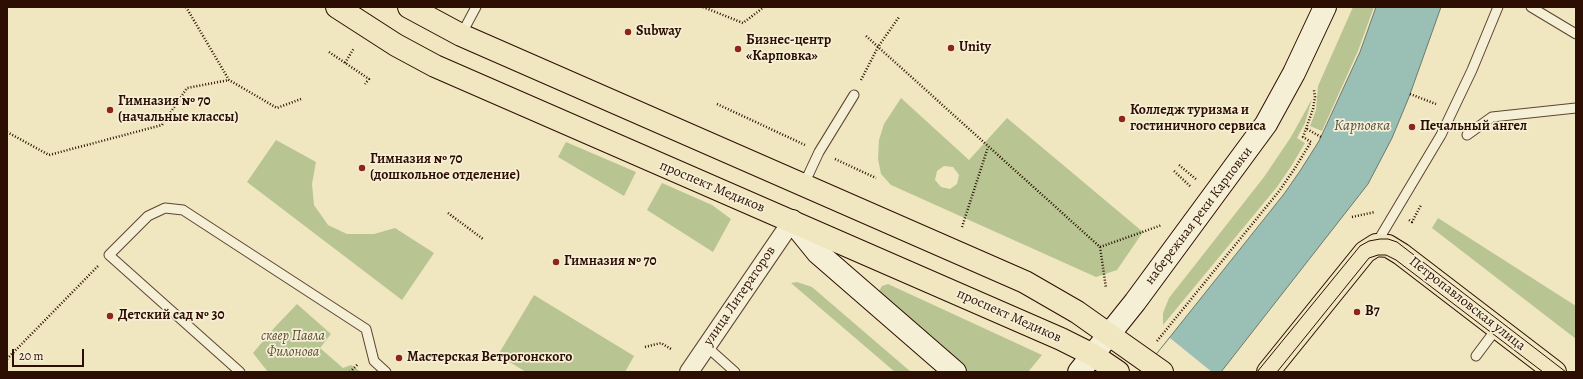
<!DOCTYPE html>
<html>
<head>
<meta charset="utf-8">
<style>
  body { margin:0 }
  #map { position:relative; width:1583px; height:379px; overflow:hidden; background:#f0e6c0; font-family:Alegreya,serif }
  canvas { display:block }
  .frame { position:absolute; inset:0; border:8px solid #2c0e02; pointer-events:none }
  .scale { position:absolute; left:12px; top:349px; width:72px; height:18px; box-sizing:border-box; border:2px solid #2c0e02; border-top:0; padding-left:5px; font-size:12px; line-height:14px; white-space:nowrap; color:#2c0e02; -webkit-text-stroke:3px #f5efd6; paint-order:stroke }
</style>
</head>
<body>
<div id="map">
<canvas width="1583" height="379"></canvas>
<div class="frame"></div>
<div class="scale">20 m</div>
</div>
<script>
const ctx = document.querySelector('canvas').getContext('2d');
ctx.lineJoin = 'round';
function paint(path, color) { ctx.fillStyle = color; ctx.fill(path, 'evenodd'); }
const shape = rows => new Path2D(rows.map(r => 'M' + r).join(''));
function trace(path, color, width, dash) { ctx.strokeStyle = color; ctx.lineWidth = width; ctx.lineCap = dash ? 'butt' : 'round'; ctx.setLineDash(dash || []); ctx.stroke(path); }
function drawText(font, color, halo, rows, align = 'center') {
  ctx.font = font + ' Alegreya,serif'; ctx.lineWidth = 3.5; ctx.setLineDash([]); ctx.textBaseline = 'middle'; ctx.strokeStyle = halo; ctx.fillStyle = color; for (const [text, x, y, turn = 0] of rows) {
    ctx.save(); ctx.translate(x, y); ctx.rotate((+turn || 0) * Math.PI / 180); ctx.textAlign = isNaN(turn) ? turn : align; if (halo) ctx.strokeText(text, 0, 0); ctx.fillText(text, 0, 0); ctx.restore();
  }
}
const green = shape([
  [1353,7,1374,7,1358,51,1322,131,1310,126,1316,110,1318,86],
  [901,98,969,160,1007,118,1143,232,1117,270,1096,277,891,185,881,174,878,159,879,140,884,124],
  [944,166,953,167,959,175,957,184,950,189,941,187,935,180,937,171],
  [1312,99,1305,123,1297,138,1305,143,1292,165,1277,187,1163,325,1163,313,1169,298,1264,177,1291,137],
  [276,140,316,162,312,184,314,205,328,225,347,234,374,234,395,228,434,253,402,300,247,182],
  [566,142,636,172,624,196,558,157],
  [662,183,712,205,731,219,713,252,647,210],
  [1438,218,1576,306,1576,339,1432,228],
  [797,282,812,287,911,372,895,372,791,283],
  [888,284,1042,355,1028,372,967,372,880,297,879,291,882,286],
  [534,295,634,356,625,372,526,372,498,355],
  [297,304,331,334,320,348,343,368,351,365,361,372,268,372,253,353,275,327]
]);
const water = shape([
  [1376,7,1441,7,1409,97,1392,138,1368,184,1221,372,1142,372,1284,194,1300,171,1319,141,1360,52,1376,7]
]);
const pier = shape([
  [1170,338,1212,372,1142,372]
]);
const path = shape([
  [186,7,229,80,277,108,301,99],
  [703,7,743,23,764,7],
  [866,36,1100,247,1106,288],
  [329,52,369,79,365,84],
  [345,63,354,48],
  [861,80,878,47,899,17],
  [1410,94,1436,104],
  [717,104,805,145],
  [1307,129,1321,137],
  [7,132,49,155,162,125,187,88,229,80],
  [835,159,876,178],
  [1179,165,1197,180],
  [1174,171,1191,187],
  [448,213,483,239],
  [1352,217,1375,212],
  [1409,220,1412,222,1421,205],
  [962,227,988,147],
  [1100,247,1162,225],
  [1157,341,1280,190,1295,168,1311,142,1303,137,1313,109,1315,97,1314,90],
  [645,347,661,343,671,349],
  [7,359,98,266],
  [350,372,358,364]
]);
const lane = shape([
  [1531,7,1576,34],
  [461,35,476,7],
  [1467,135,1492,117,1576,108],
  [804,184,819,152,854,95],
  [1376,244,1441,135,1472,70,1498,7],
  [706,346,735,372],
  [1476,356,1497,328],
  [240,372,109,255,148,216,165,208,183,210,366,329,374,361,386,372]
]);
const street = shape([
  [689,372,792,221]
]);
const secondary = shape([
  [792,221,818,253,955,372],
  [1079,372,1135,302,1266,124,1294,73,1325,7]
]);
const primary = shape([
  [337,7,396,45,435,66,1061,339,1093,355,1118,372],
  [409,7,461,35,1025,282,1077,312,1162,372],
  [1268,372,1365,252,1376,245,1388,246,1401,254,1555,372]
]);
const tram = shape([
  [1257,372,1360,246,1369,241,1380,239,1388,239,1397,242,1566,372],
  [1277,372,1369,258,1378,255,1386,255,1396,260,1543,372]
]);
const markers = [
  [628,32,4,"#8f2418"],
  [951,48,4,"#8f2418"],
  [738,49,4,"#8f2418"],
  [110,110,4,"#8f2418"],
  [1122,119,4,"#8f2418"],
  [1412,127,4,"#8f2418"],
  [362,168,4,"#8f2418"],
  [556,262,4,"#8f2418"],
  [1357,312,4,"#8f2418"],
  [110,316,4,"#8f2418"],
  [399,358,4,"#8f2418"]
];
const poiNames = [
  ["Subway",636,32],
  ["Бизнес-центр",746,41],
  ["«Карповка»",746,57],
  ["Unity",959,48],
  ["Гимназия № 70",118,102],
  ["(начальные классы)",118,118],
  ["Колледж туризма и",1130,111],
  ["гостиничного сервиса",1130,127],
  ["Печальный ангел",1420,127],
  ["Гимназия № 70",370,160],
  ["(дошкольное отделение)",370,176],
  ["Гимназия № 70",564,262],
  ["B7",1365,312],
  ["Детский сад № 30",118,316],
  ["Мастерская Ветрогонского",407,358]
];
const streetNames = [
  ["проспект Медиков",712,187,23],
  ["набережная реки Карповки",1199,216,-53],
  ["улица Литераторов",740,296,-56],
  ["Петропавловская улица",1467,304,38],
  ["проспект Медиков",1009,316,24]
];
const parkNames = [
  ["сквер Павла",293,337],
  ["Филонова",293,353]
];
const waterNames = [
  ["Карповка",1362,126]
];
paint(green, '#b8c593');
paint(water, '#9abfb4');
trace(water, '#6e786d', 1);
paint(pier, '#f0e6c0');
trace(lane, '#5d4432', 11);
trace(street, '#5d4432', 20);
trace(secondary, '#2c0e02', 24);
trace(primary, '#2c0e02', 24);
trace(path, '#2c0e02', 2.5, [1, 2]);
trace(lane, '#f5efd6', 9);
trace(street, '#f5efd6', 18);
trace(secondary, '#f5efd6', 22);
trace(primary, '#f0e6c0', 22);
trace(tram, '#2c0e02', 1);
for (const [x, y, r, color] of markers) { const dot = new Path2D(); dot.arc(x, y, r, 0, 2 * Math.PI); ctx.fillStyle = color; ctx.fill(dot); trace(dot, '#f5efd6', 1.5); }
drawText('bold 14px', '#2c0e02', '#f5efd6', poiNames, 'left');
drawText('14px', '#2c0e02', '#f5efd6', streetNames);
drawText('italic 14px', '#5d4e35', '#f5efd6', parkNames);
drawText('italic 15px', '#524c40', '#f5efd6', waterNames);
</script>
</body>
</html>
